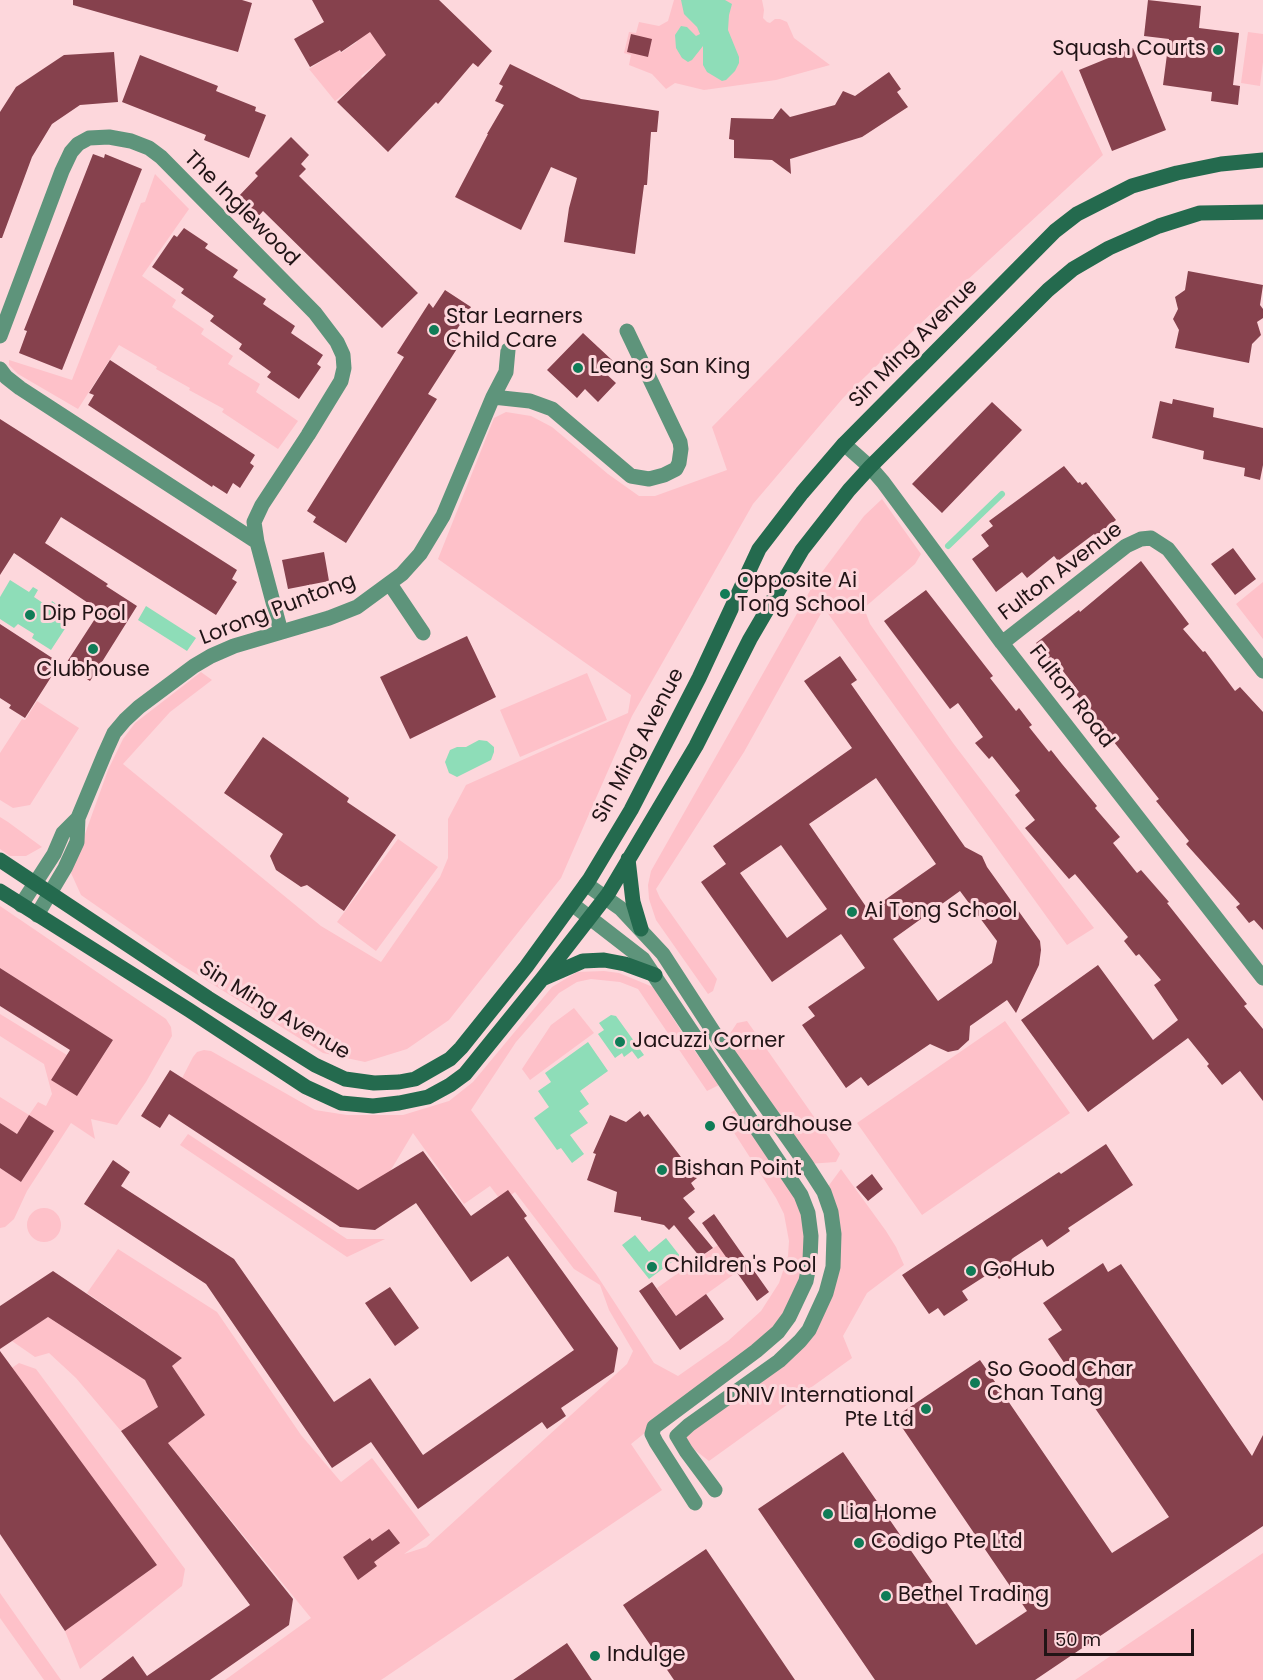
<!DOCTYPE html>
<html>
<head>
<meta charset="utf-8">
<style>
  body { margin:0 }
  #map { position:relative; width:1263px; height:1680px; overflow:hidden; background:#fdd7dc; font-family:Poppins,sans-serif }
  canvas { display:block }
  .scale { position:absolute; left:1044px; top:1629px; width:150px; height:27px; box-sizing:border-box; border:3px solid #211416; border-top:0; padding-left:8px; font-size:18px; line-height:21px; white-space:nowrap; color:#211416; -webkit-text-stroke:4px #fdd7dc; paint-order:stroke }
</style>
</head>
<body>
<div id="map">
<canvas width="1263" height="1680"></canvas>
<div class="scale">50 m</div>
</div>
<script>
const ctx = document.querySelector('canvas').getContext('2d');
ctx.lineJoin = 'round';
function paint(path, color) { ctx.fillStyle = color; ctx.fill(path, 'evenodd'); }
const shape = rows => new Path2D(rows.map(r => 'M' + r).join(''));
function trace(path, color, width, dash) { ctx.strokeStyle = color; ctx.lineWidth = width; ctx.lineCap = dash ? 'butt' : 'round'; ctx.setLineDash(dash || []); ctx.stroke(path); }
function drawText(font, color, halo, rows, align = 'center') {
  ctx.font = font + ' Poppins,sans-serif'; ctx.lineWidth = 6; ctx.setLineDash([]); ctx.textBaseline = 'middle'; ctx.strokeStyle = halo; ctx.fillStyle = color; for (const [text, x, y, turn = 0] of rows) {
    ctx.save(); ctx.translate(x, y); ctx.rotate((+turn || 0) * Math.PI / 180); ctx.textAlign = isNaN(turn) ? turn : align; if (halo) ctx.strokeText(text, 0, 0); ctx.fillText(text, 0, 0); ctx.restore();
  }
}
const green = shape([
  [674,0,762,0,764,10,763,18,767,22,770,23,775,19,780,19,787,22,794,38,830,65,776,80,704,90,675,83,666,89,652,74,629,65,631,55,624,53,629,32,636,33,639,22,659,26,668,21],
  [363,22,396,64,384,76,375,65,361,76,371,89,359,101,349,90,335,101,309,69,325,59,317,46,331,39,341,53,357,42,349,30],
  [1248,32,1263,34,1263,62,1260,86,1241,83],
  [1062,70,1103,155,938,307,843,398,753,504,632,716,561,878,449,1020,407,1049,365,1062,323,1053,177,962,81,895,71,873,108,770,123,739,135,723,201,672,212,680,170,712,123,764,321,926,381,962,440,877,448,858,448,819,466,785,628,713,631,695,438,559,494,418,506,412,531,416,552,427,608,474,639,496,655,496,727,470,712,427],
  [155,174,189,209,142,276,176,300,172,307,204,329,201,334,233,356,228,364,260,384,256,392,298,421,278,449,222,412,224,409,189,390,190,388,156,369,157,367,119,345,78,409,18,374,9,365,9,360,72,380,141,203,145,202],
  [882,499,921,554,915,564,864,608,870,624,953,743,1094,928,1067,945,824,608,744,752,656,889,660,898,717,979,713,991,708,994,656,920,649,899,648,885,651,871,816,580,864,516],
  [1263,582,1263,639,1236,604],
  [587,673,607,720,520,757,500,710],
  [37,701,79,728,30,805,13,808,0,800,0,753,22,719,25,720],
  [0,817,8,822,42,847,26,856,10,856,0,849],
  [398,839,438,867,376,951,337,922],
  [0,906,166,1019,171,1027,172,1036,146,1082,117,1125,91,1119,95,1139,71,1123,27,1191,14,1219,5,1227,0,1228,0,1168,21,1182,53,1131,29,1116,17,1134,0,1123,0,1097,29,1115,38,1102,46,1106,52,1094,44,1064,0,1036,0,1014,67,1055,52,1079,103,1056,113,1040,0,968],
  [604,971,619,973,653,987,687,1040,719,1085,707,1091,638,989,620,982,591,979,577,982,559,993,516,1042,471,1110,596,1274,654,1363,678,1376,728,1341,761,1311,779,1283,788,1256,789,1241,784,1214,776,1198,724,1117,741,1106,800,1195,811,1236,789,1317,631,1444,662,1490,381,1680,225,1680,311,1618,168,1443,205,1415,172,1366,182,1358,87,1293,118,1249,217,1312,301,1435,341,1482,372,1458,430,1535,404,1554,426,1547,627,1364,633,1351,609,1310,600,1285,574,1269,515,1192,502,1202,490,1186,464,1204,413,1133,367,1210,178,1086,193,1057,197,1052,204,1050,211,1051,315,1110,347,1115,403,1115,449,1101,473,1082,552,987,577,972],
  [574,1008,594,1033,530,1080,522,1069,551,1025],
  [747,1021,840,1154,836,1162,808,1164,723,1044,737,1023],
  [1005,1021,1070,1113,922,1215,857,1123],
  [188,1134,347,1239,385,1239,347,1257,180,1145],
  [841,1169,886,1231,896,1247,904,1265,867,1293,843,1336,852,1358,709,1461,677,1436,800,1341,833,1267,824,1192],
  '27 1225a17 17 0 1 1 34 0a17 17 0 1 1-34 0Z',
  [718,1245,737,1272,676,1316,657,1288],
  [48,1317,145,1380,158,1407,121,1431,76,1378,49,1353,35,1357,12,1341],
  [19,1363,36,1369,185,1569,182,1586,80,1669,65,1631,157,1565,0,1376],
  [1263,1553,1263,1680,1075,1680],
  [0,1593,61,1680,44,1680,0,1618]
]);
const water = shape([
  [681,0,725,0,732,4,729,15,728,30,739,57,739,63,735,71,726,80,722,81,707,72,703,65,703,46,692,60,688,62,682,58,676,48,675,35,681,26,687,27,696,36,700,34,697,27,684,14],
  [10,580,29,592,33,587,38,590,34,597,49,607,52,601,56,604,53,610,70,621,51,650,32,638,34,634,18,624,14,628,0,619,0,597],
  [146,606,196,638,187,651,138,620],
  [479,740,487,741,494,747,494,752,491,760,457,777,449,773,445,762,450,750,457,747,466,747],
  [611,1015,616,1016,644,1055,638,1059,632,1051,624,1057,622,1053,615,1058,598,1034,604,1030,599,1023],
  [588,1042,608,1071,580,1091,589,1104,579,1111,588,1123,570,1135,584,1154,572,1163,561,1148,557,1150,534,1118,549,1107,538,1091,551,1082,545,1073],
  [635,1235,649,1252,666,1238,680,1256,649,1279,622,1245]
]);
const stream = shape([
  [948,546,1002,494]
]);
const building = shape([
  [73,0,242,0,252,3,238,52,73,5],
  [312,0,439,0,492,51,478,67,473,63,438,104,436,102,388,152,337,102,386,55,370,32,341,52,340,50,310,67,294,39,324,22],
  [1148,0,1201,6,1199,28,1239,33,1233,85,1240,86,1238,105,1211,101,1212,92,1163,85,1169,39,1144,36],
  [631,34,652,39,648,57,627,52],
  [1133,48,1166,130,1112,151,1079,70],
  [114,52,118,102,80,105,52,124,32,157,2,238,0,238,0,112,16,87,64,55],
  [140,55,218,86,216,91,256,107,255,111,266,115,249,158,204,140,206,135,122,102],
  [510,64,581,99,659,111,657,132,651,132,647,185,644,185,635,254,564,242,569,208,577,178,551,167,521,230,455,197,488,134,487,134,504,105,495,101,503,86,499,84],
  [889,72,901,89,897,92,908,107,862,137,790,159,791,174,772,160,734,158,734,140,729,139,731,118,773,119,781,108,790,117,835,105,843,91,855,96],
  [291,137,309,155,301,164,306,169,299,176,418,293,382,328,263,211,257,218,237,198,258,176,255,173],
  [93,154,104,158,105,154,142,169,62,370,19,353,27,331,24,330],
  [184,228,208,244,205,248,238,270,233,277,266,299,263,304,295,326,291,333,323,355,317,364,321,367,299,399,267,377,271,372,239,349,242,344,210,321,214,316,181,293,184,289,152,267,174,235,177,237],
  [1188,271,1263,285,1260,305,1263,309,1263,318,1257,322,1261,335,1252,344,1249,363,1175,348,1179,330,1173,319,1178,309,1175,297,1185,290],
  [445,290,471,307,451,339,460,344,428,394,437,399,346,543,313,522,316,517,307,511,404,357,397,353,429,303,433,308],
  [583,333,613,361,603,371,616,383,598,402,585,389,577,398,547,370],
  [110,360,255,455,250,463,254,466,240,488,233,483,227,494,213,485,212,487,88,405,94,395,89,393],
  [1173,399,1214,408,1213,417,1263,428,1263,465,1260,480,1244,476,1245,468,1203,459,1204,451,1152,438,1160,401,1172,404],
  [992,402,1022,430,942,513,912,484],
  [0,419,237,570,232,579,237,582,216,615,61,517,45,543,108,584,106,586,137,606,90,681,65,665,100,611,14,553,0,575],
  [1064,466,1078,483,1080,482,1082,485,1086,482,1116,520,1096,536,1094,534,1058,561,1054,556,1027,578,1022,572,996,592,972,559,989,546,981,535,993,526,989,521],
  [1233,548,1256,579,1235,595,1211,564],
  [324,552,329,581,288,589,282,560],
  [1141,561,1189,624,1183,629,1203,652,1205,651,1235,691,1240,687,1263,712,1263,930,1254,920,1249,923,1236,907,1240,904,1186,844,1189,841,1156,801,1159,799,1076,694,1079,692,1053,658,1050,660,1036,643,1079,610,1080,612],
  [926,590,993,676,990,678,1016,711,1019,708,1032,725,1029,727,1049,752,1051,750,1062,764,1097,806,1095,808,1120,837,1113,843,1137,873,1141,870,1169,902,1167,903,1247,1004,1244,1006,1263,1029,1263,1101,1240,1071,1222,1085,1207,1066,1209,1064,1188,1038,1088,1112,1021,1020,1098,965,1153,1040,1178,1020,1154,985,1161,980,1139,954,1136,956,1124,941,1128,937,1075,874,1069,879,1025,828,1035,820,1015,795,1020,791,992,756,989,759,975,743,983,737,958,703,950,709,884,621],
  [0,624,60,663,25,718,9,708,11,705,0,698],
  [467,636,496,697,410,739,380,677],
  [840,656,857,680,851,684,965,847,982,856,987,867,1040,941,1041,950,1039,965,1016,1013,1007,1000,970,1026,969,1040,958,1050,948,1052,930,1044,868,1086,861,1077,846,1088,802,1025,815,1016,808,1007,865,968,841,934,772,982,701,882,726,864,713,846,852,748,804,681],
  [876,778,936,864,869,911,809,824],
  [781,845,827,909,787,938,740,873],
  [960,891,997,941,992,963,938,1001,893,939],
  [263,737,349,798,347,802,396,835,344,911,307,885,301,887,276,870,270,856,283,834,224,793],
  [0,968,113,1040,77,1096,51,1080,70,1050,0,1006],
  [170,1070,358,1190,423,1151,471,1216,508,1190,527,1216,524,1218,618,1348,614,1372,561,1408,566,1416,547,1429,542,1422,418,1509,371,1442,332,1468,206,1284,84,1204,113,1160,130,1172,121,1186,234,1259,334,1402,370,1378,423,1455,574,1350,508,1256,471,1282,416,1203,375,1230,340,1227,169,1114,160,1128,141,1116],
  [640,1111,644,1117,648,1114,697,1178,691,1183,695,1189,683,1198,695,1212,688,1218,713,1248,700,1257,674,1225,669,1230,664,1225,641,1220,641,1217,614,1212,617,1192,587,1180,596,1154,593,1153,610,1115,626,1122],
  [29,1115,54,1131,21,1182,0,1168,0,1123,17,1134],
  [1106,1144,1133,1185,1068,1228,1070,1231,1047,1247,1042,1239,1013,1258,1019,1266,999,1279,993,1271,962,1291,968,1300,944,1316,938,1308,929,1314,902,1275,1059,1172,1061,1174],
  [872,1174,883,1189,868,1201,856,1187],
  [714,1214,769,1292,757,1301,702,1223],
  [1103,1263,1108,1272,1121,1264,1252,1456,1263,1435,1263,1526,1035,1680,875,1680,758,1509,843,1452,976,1645,1027,1611,895,1417,980,1360,1112,1553,1169,1517,1048,1339,1062,1330,1043,1303],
  [53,1271,182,1358,172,1366,205,1415,168,1443,293,1599,289,1625,210,1680,101,1680,133,1656,147,1676,250,1605,121,1431,158,1407,145,1380,48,1317,0,1349,0,1306],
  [652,1282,676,1316,706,1294,724,1319,680,1350,639,1291],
  [390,1287,419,1328,395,1346,365,1303],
  [0,1351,157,1565,65,1631,0,1534],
  [389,1529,400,1543,374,1562,377,1566,358,1580,343,1557,370,1538,372,1541],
  [706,1549,795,1680,674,1680,623,1605],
  [567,1643,592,1680,513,1680]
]);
const street = shape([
  [0,336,62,171,71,152,78,144,89,138,109,137,131,141,149,148,161,157,315,313,337,342,343,355,344,368,341,381,308,435,262,505,254,522,257,542,281,632],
  [0,369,6,377,20,388,257,542],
  [493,397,530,401,552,409,631,476,649,479,664,475,676,469,679,463,681,449,680,442,627,331],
  [844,444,870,467,883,482,1002,643,1263,978],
  [390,584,423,633],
  [1002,643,1126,546,1141,539,1151,538,1168,549,1263,671],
  [586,884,620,908,663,954,722,1045,806,1164,824,1192,831,1212,834,1234,833,1267,826,1293,809,1330,800,1341,779,1361,689,1425,677,1436,686,1451,715,1490],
  [572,904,643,959,801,1195,808,1213,811,1236,810,1260,806,1281,789,1317,778,1332,756,1351,654,1427,652,1434,656,1442,695,1503],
  [21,905,54,854,63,833,78,818],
  [37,915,65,868,77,842,78,818,105,753,114,733,125,720,139,707,194,666,211,656,234,646,329,618,357,607,402,574,420,554,443,516,493,397,506,372,508,350]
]);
const secondary = shape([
  [628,859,633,902,641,929],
  [0,860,208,998,315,1065,345,1079,374,1083,399,1082,415,1079,450,1059,461,1048,526,967,589,880,631,810,699,678,759,549,802,493,844,444,1055,231,1077,214,1132,186,1177,173,1221,164,1263,160],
  [0,891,189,1010,306,1087,341,1103,373,1106,399,1103,428,1097,450,1085,465,1074,542,979,608,894,696,746,750,639,802,550,849,490,870,467,1048,290,1073,269,1109,248,1159,226,1200,213,1263,212],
  [544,978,583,961,604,960,625,964,655,975]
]);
const markers = [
  [1218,50,6,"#107c57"],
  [434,330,6,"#107c57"],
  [578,368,6,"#107c57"],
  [725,594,6,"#107c57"],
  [30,615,6,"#107c57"],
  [93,649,6,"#107c57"],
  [852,912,6,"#107c57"],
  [620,1042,6,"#107c57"],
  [710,1126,6,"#107c57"],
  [662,1170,6,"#107c57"],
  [652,1267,6,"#107c57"],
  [971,1271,6,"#107c57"],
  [975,1383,6,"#107c57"],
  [926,1409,6,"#107c57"],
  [828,1514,6,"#107c57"],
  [859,1543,6,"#107c57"],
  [886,1596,6,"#107c57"],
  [595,1656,6,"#107c57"]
];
const poiNames = [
  ["Squash Courts",1206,50,"right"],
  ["Star Learners",446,318],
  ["Child Care",446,342],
  ["Leang San King",590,368],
  ["Opposite Ai",737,582],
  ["Tong School",737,606],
  ["Dip Pool",42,615],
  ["Clubhouse",93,671,"center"],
  ["Ai Tong School",864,912],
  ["Jacuzzi Corner",632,1042],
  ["Guardhouse",722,1126],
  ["Bishan Point",674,1170],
  ["Children's Pool",664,1267],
  ["GoHub",983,1271],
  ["So Good Char",987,1371],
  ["Chan Tang",987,1395],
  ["DNIV International",914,1397,"right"],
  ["Pte Ltd",914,1421,"right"],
  ["Lia Home",840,1514],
  ["Codigo Pte Ltd",871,1543],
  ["Bethel Trading",898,1596],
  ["Indulge",607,1656]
];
const streetNames = [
  ["The Inglewood",241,209,45],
  ["Sin Ming Avenue",914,344,-45],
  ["Fulton Avenue",1061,572,-37],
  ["Lorong Puntong",278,610,-21],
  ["Fulton Road",1071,697,52],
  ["Sin Ming Avenue",639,746,-62],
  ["Sin Ming Avenue",274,1011,31]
];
paint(green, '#fec1c9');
paint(water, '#8eddb8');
trace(stream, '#8eddb8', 6);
paint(building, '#86414d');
trace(street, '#5e947b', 15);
trace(secondary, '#246a4e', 15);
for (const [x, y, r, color] of markers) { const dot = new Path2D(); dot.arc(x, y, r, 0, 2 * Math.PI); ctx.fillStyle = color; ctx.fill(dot); trace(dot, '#fdd7dc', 2); }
drawText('21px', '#211416', '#fdd7dc', poiNames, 'left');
drawText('21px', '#211416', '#fdd7dc', streetNames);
</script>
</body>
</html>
